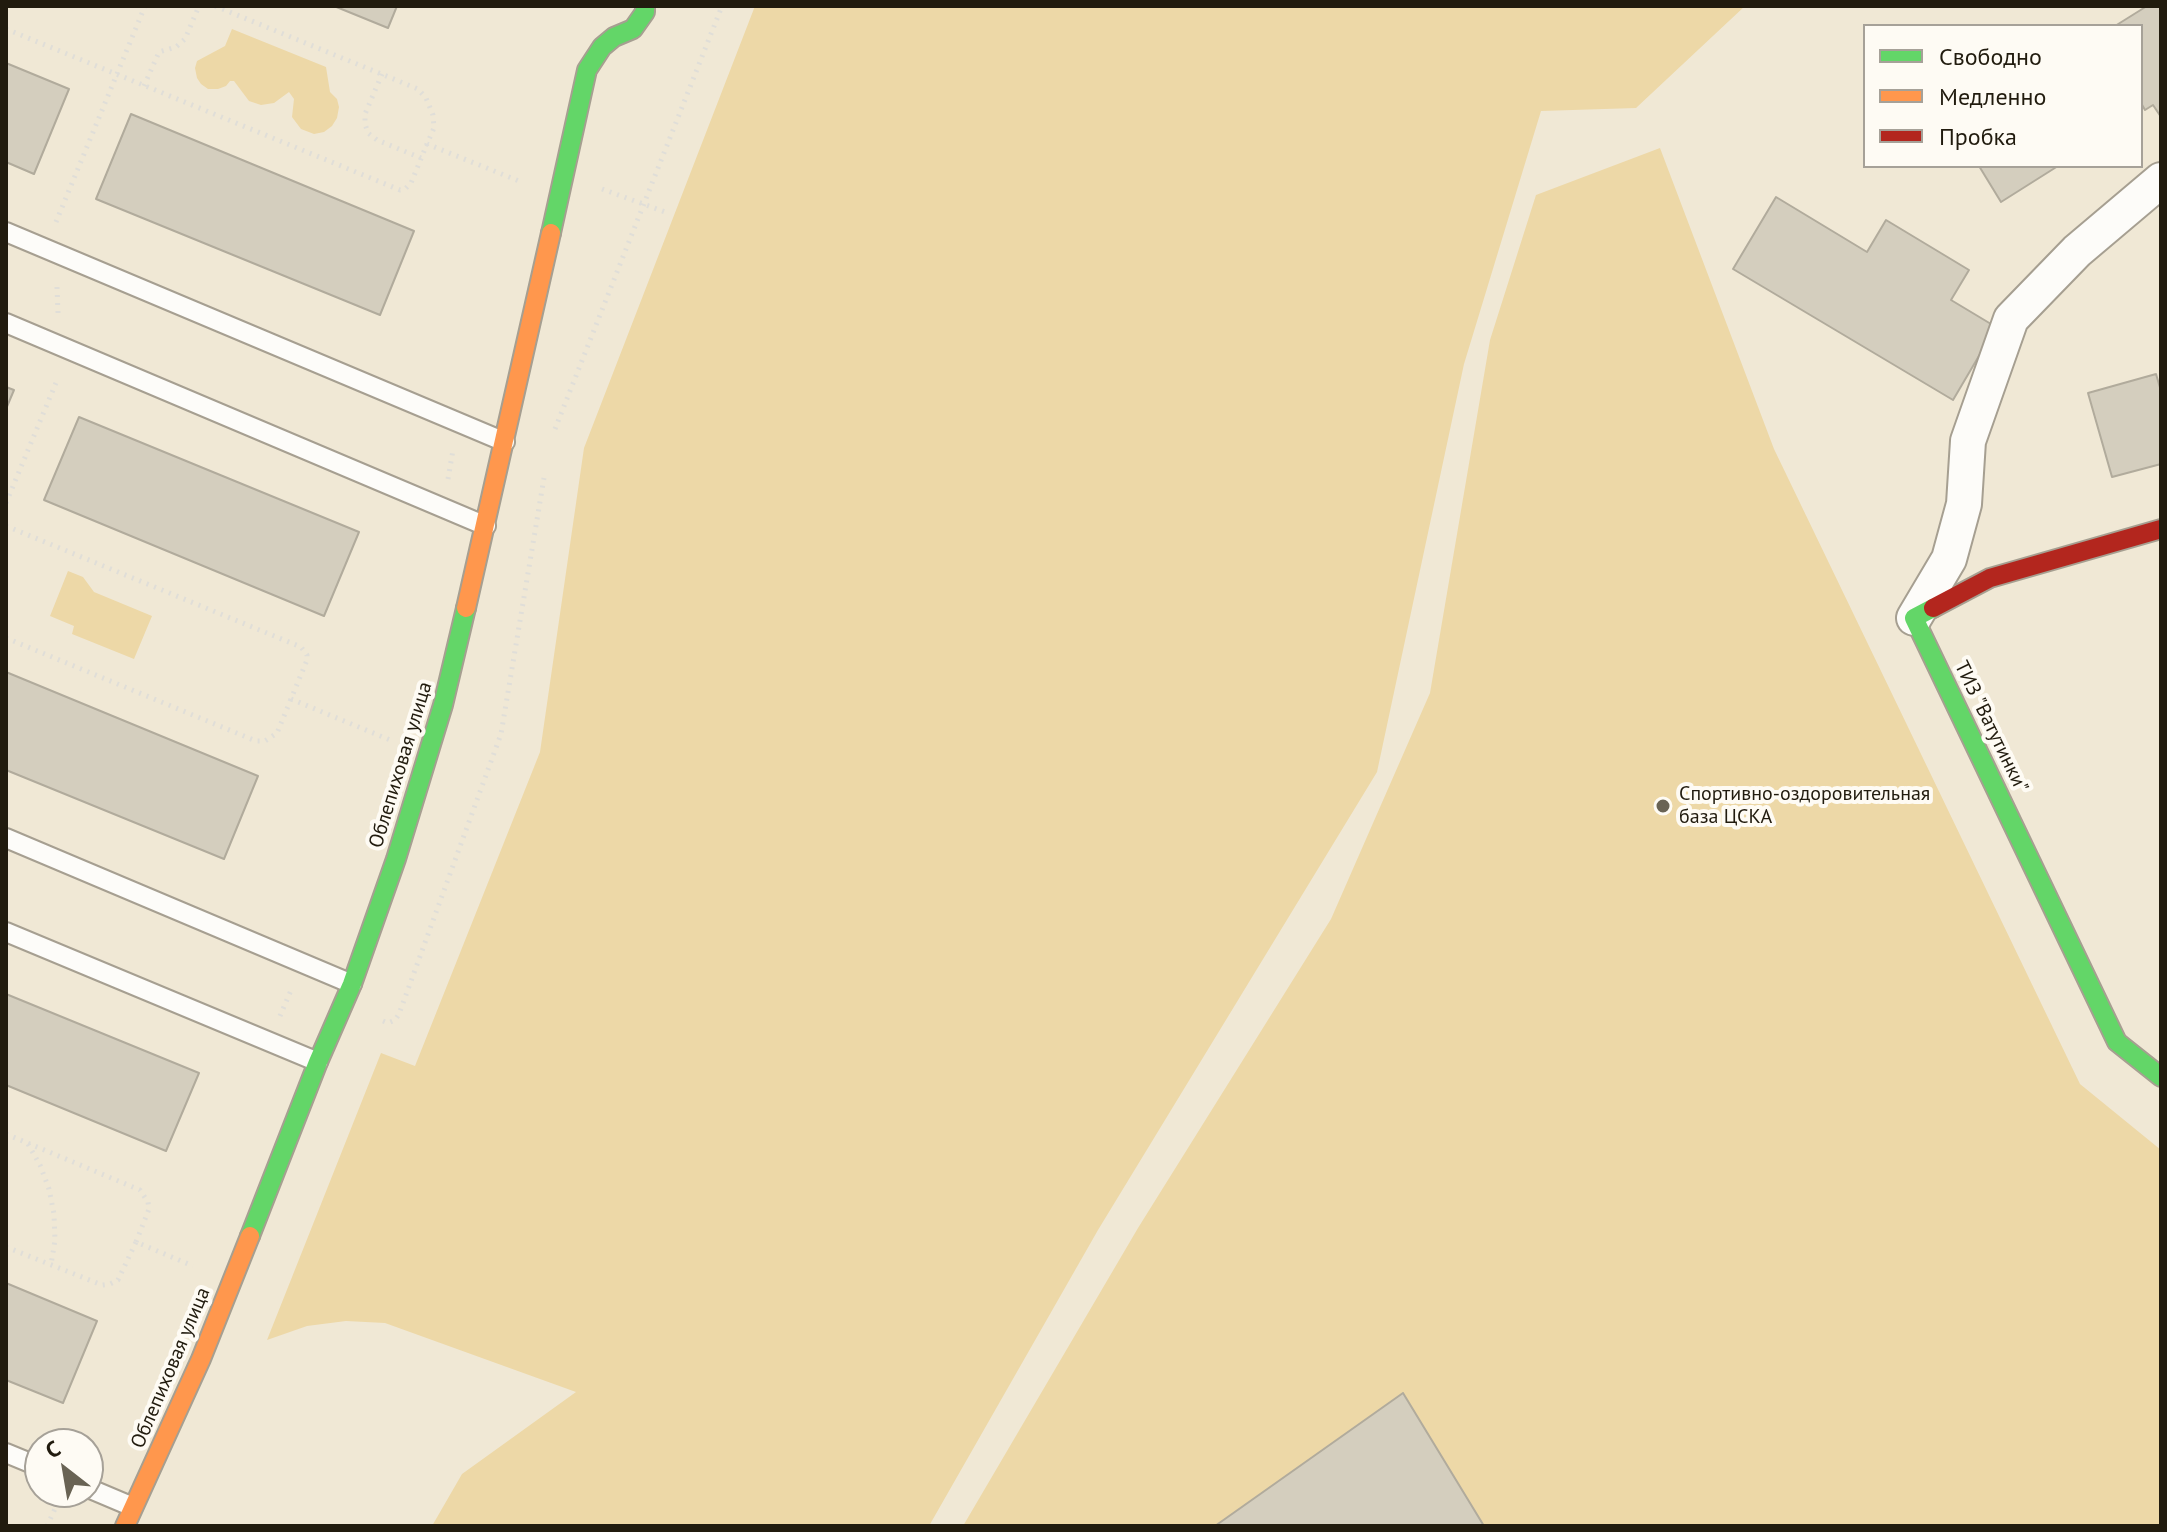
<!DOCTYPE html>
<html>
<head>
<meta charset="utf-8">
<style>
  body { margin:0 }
  #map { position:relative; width:2167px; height:1532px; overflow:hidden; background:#f0e8d5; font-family:"PT Sans",sans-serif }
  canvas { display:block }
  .frame { position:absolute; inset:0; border:8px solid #211b0e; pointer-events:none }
  .legend { position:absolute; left:1863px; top:24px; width:280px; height:144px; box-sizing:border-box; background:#fefbf4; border:2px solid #a6a198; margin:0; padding:10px 14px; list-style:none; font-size:24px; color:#211b0e }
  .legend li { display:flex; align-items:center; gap:16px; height:40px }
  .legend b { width:40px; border:2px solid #a6a198 }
  .north { position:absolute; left:24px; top:1428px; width:80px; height:80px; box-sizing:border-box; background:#fefbf4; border:2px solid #a6a198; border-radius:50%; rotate:329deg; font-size:22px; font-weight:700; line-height:32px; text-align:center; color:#211b0e }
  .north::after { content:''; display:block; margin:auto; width:28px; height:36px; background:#696354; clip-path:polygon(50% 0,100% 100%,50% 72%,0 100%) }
</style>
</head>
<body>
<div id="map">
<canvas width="2167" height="1532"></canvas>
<div class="frame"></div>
<ul class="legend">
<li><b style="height:10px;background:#63d668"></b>Свободно</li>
<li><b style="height:10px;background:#ff974d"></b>Медленно</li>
<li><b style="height:10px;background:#b3261e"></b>Пробка</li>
</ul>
<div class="north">С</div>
</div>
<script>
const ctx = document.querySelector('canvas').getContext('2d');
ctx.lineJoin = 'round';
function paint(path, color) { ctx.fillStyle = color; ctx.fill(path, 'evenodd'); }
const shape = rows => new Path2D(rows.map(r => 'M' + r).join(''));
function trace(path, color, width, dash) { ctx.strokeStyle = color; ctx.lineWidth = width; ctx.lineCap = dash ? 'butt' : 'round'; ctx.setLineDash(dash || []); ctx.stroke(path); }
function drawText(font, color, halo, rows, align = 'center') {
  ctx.font = font + ' "PT Sans",sans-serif'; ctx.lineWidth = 8; ctx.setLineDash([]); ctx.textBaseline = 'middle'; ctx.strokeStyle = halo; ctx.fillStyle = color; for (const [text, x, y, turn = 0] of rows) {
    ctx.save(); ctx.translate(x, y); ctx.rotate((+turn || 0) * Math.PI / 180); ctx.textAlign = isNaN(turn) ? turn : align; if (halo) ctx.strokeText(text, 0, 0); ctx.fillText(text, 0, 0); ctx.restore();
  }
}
const green = shape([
  [755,6,1745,6,1636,108,1541,111,1464,364,1377,772,1098,1230,929,1526,432,1526,462,1474,576,1392,385,1323,346,1321,307,1326,267,1340,381,1053,415,1066,540,752,584,448],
  [232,29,326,67,330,92,337,99,339,107,337,118,332,126,324,132,314,134,301,129,292,117,294,99,289,92,274,103,261,105,249,101,234,81,230,81,226,86,218,89,208,89,201,84,197,78,195,68,197,61,225,46],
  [1660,148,1774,449,2080,1084,2161,1150,2161,1526,963,1526,1138,1228,1331,919,1430,693,1490,340,1536,195],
  [68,571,83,577,94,592,152,616,134,659,72,634,74,626,50,616]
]);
const building = shape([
  [334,6,397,6,388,28,334,6],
  [2147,6,2161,6,2161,117,2153,105,2145,110,2141,103,2141,26,2115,26,2147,6],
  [6,63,69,89,34,174,6,162,6,63],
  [131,114,414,231,380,315,96,199,131,114],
  [1979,166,2058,166,2001,202,1979,166],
  [1776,197,1867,252,1886,220,1969,270,1951,300,1996,327,1953,400,1733,269,1776,197],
  [2156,374,2161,391,2161,464,2112,477,2088,393,2156,374],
  [6,387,14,390,6,409,6,387],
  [79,417,359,532,324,616,44,500,79,417],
  [6,672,258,776,224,859,6,770,6,672],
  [6,994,199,1073,166,1151,6,1085,6,994],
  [6,1283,97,1321,63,1403,6,1380,6,1283],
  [1403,1393,1484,1526,1215,1526,1403,1393]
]);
const path = shape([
  [215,6,418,89,426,98,433,115,434,128,427,144,519,181],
  [6,29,400,190,405,189,411,183,427,144],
  [382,74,365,114,365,124,368,133,377,140,421,158],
  [144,86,159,52,176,47,185,39,199,6],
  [602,189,665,212],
  [56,222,145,6],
  [57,287,58,313],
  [555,429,722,6],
  [448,479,453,450],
  [6,503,58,378],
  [6,526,301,647,307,655,307,660,291,699,390,740],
  [6,638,256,741,265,741,277,733,291,699],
  [280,1016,292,988],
  [383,1021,388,1023,395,1020,399,1014,501,734,544,478],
  [6,1134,140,1190,148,1202,149,1209,136,1242,193,1266],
  [28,1144,40,1165,49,1189,54,1214,55,1240,51,1265],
  [6,1247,102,1285,110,1284,118,1280,136,1242],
  [47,1526,60,1498]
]);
const lane = shape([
  [6,232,505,442],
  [6,323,486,526],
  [6,838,352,984],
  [6,932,318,1062],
  [6,1453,40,1467],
  [88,1488,133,1507]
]);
const street = shape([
  [1914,618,1949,559,1964,504,1968,441,2011,319,2077,251,2161,180]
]);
const fast = shape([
  [551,233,587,70,602,47,614,37,633,29,645,12,645,6],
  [1933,608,1914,618,2117,1042,2161,1077],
  [250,1236,318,1062,352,984,396,859,443,705,466,608]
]);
const slow = shape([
  [466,608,551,233],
  [125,1526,201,1359,250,1236]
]);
const jam = shape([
  [1933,608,1990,578,2161,529]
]);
const markers = [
  [1663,806,8,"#696354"]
];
const streetNames = [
  ["ТИЗ \"Ватутинки\"",1991,727,64],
  ["Облепиховая улица",401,765,-73],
  ["Облепиховая улица",171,1368,-67]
];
const poiNames = [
  ["Спортивно-оздоровительная",1679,794],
  ["база ЦСКА",1679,817]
];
paint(green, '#edd8a7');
paint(building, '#d4cebe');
trace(building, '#b1ab9c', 2);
trace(lane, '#a69f91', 22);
trace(street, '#a69f91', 38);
trace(fast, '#a69f91', 22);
trace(slow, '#a69f91', 22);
trace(jam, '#a69f91', 22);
trace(path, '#e0ded8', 5, [2, 6]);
trace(lane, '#fdfcf9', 18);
trace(street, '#fdfcf9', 34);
trace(fast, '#63d668', 18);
trace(slow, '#ff974d', 18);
trace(jam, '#b3261e', 18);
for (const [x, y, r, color] of markers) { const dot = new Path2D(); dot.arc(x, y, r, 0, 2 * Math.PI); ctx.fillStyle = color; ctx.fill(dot); trace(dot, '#fefbf4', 3); }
drawText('20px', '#211b0e', '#fefbf4', streetNames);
drawText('20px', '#211b0e', '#fefbf4', poiNames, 'left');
</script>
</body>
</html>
